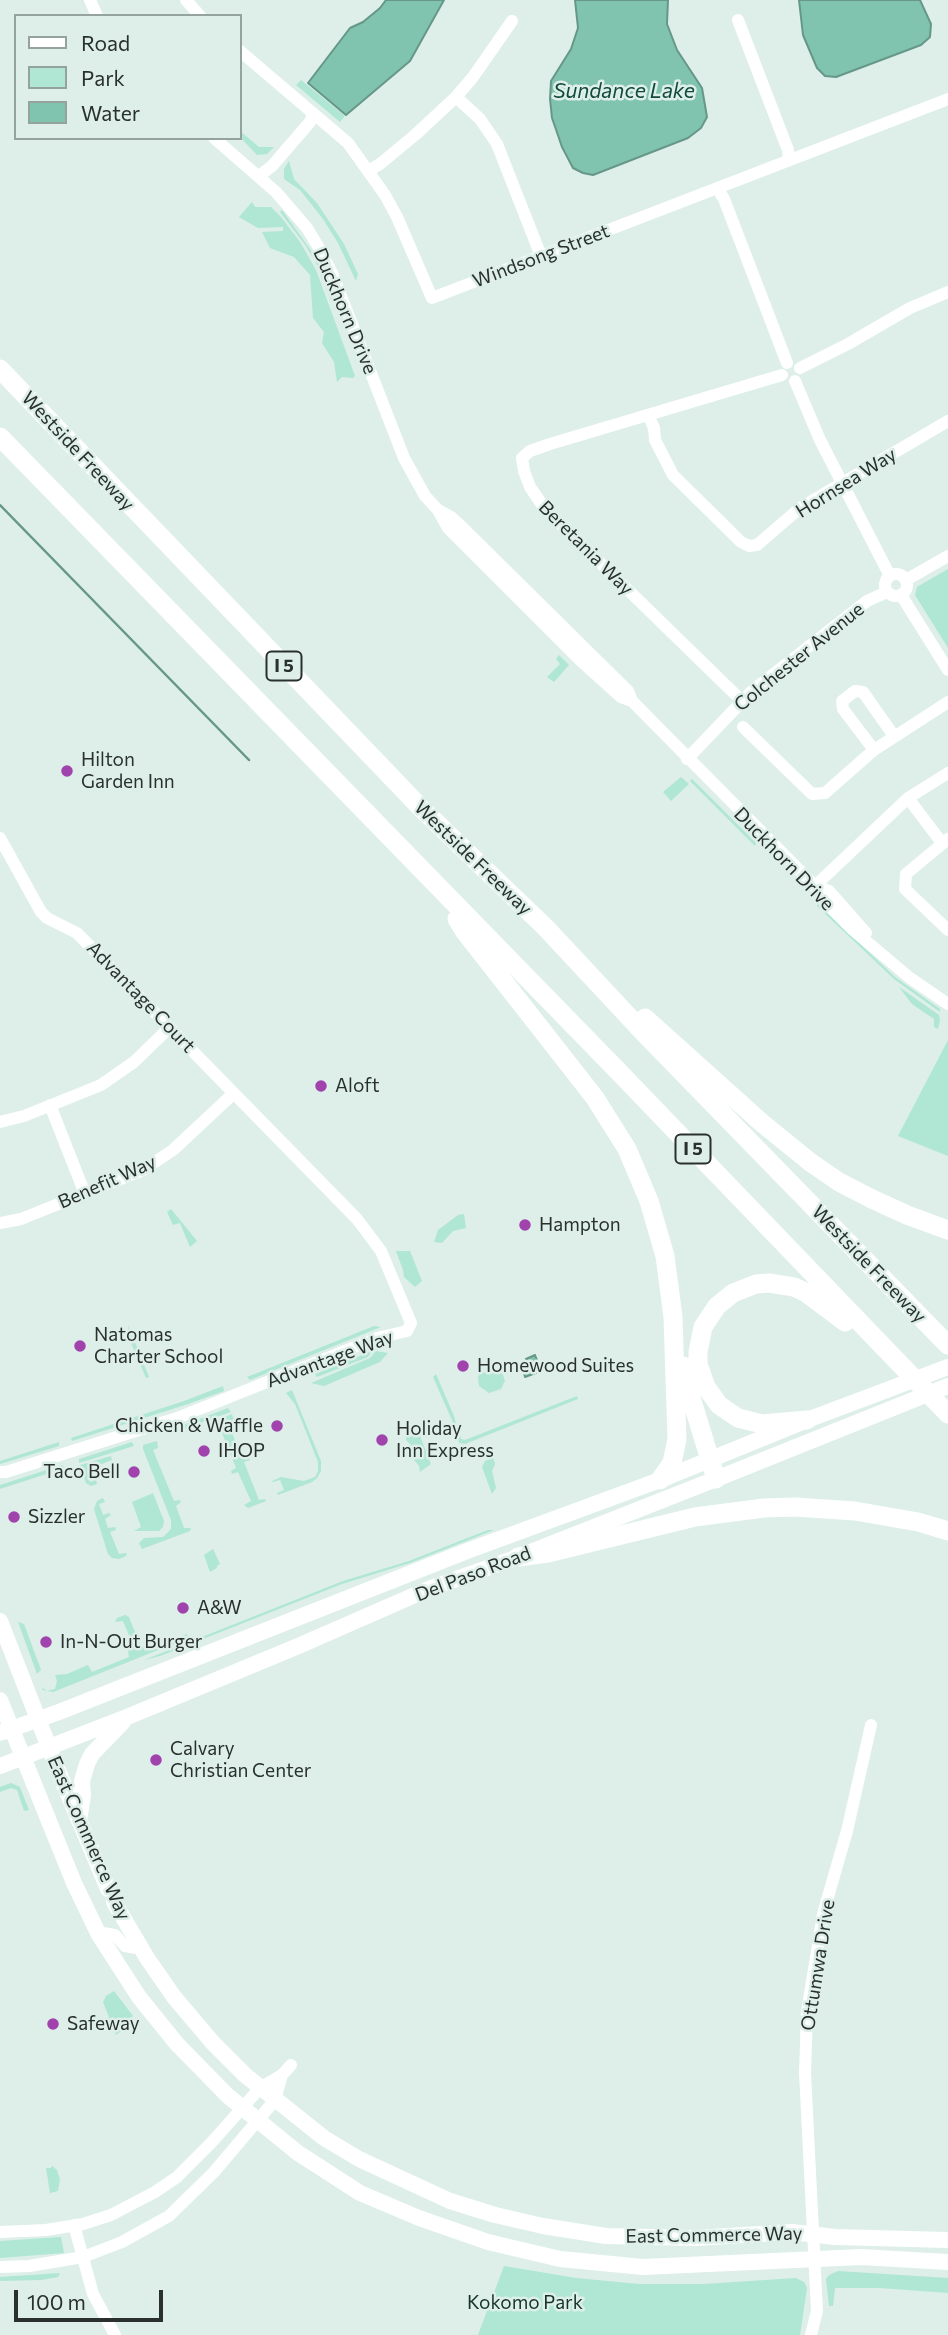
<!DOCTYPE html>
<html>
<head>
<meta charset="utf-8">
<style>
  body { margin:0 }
  #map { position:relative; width:948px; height:2335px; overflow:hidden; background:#ddefe8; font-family:Commissioner,sans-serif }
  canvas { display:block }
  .legend { position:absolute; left:14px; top:14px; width:228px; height:126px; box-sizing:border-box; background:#ddefe8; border:2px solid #95a39e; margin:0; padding:9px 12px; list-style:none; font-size:21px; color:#29302e }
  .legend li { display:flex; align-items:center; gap:14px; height:35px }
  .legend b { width:35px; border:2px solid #95a39e }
  .scale { position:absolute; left:14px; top:2290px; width:149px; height:32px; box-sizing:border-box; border:4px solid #29302e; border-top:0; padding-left:9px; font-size:21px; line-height:24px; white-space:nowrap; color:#29302e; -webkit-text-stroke:5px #ddefe8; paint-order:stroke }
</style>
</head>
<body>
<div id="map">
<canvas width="948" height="2335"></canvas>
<ul class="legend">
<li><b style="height:9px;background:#fff"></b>Road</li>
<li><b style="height:19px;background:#afe6d4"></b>Park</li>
<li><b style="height:19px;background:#80c3ae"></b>Water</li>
</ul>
<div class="scale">100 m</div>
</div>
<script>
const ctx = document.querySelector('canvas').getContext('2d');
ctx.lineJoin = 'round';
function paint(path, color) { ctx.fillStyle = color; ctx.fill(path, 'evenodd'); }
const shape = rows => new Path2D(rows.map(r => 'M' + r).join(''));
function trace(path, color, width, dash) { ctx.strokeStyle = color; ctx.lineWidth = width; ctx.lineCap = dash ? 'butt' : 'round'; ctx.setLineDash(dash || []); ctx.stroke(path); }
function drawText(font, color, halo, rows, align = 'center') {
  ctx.font = font + ' Commissioner,sans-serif'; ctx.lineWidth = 5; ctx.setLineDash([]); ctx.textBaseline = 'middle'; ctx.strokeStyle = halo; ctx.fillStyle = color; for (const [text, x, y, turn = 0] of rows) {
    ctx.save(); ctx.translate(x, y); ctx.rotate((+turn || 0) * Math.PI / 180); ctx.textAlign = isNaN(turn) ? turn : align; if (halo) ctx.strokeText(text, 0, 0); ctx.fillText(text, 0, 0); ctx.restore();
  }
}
const green = shape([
  [301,80,345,116,340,122,296,85],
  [240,131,259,147,274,147,267,154,257,155,240,137],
  [289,161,294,179,317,203,344,244,358,274,356,281,338,243,323,219,300,190,284,179,284,169],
  [252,202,255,207,271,207,281,217,300,242,316,270,355,376,353,378,342,377,337,382,334,362,322,343,324,332,313,318,310,275,294,257,270,248,262,232,283,231,283,227,258,228,239,217],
  [282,210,315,256,330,287,335,303,332,303,316,263,306,246,280,212],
  [948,569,948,648,915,595,917,587],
  [559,655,569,665,554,682,547,677,560,664,556,659],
  [681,777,689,784,671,801,663,792],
  [692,779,756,843,755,846,690,781],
  [818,904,895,977,940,1009,940,1012,894,979,817,906],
  [899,987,939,1015,940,1021,938,1029,934,1027,934,1019,912,1004],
  [948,1040,948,1156,898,1136],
  [171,1209,197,1241,190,1247,180,1223,173,1225,167,1212],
  [464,1214,466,1228,453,1231,442,1243,434,1242,438,1230,458,1215],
  [396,1251,410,1251,422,1281,415,1287,404,1277,403,1270],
  [128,1325,149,1377,146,1378,129,1338],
  [374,1326,381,1327,250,1380,247,1377],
  [372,1351,368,1357,317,1377,315,1374],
  [376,1351,388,1353,380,1362,324,1386,311,1383,370,1358],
  [495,1367,502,1372,505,1381,501,1389,489,1393,479,1386,478,1378,479,1373,488,1372],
  [436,1374,454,1416,457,1427,455,1427,433,1377],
  [223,1386,224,1391,188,1404,72,1441,71,1438,184,1401],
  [292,1390,321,1461,321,1471,317,1478,312,1482,278,1495,277,1493,284,1490,280,1480,273,1482,272,1481,281,1477,304,1481,315,1477,318,1471,318,1462,295,1404,286,1393],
  [577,1396,578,1399,465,1444,459,1443,455,1431,459,1429,461,1439,465,1440],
  [228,1408,231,1412,167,1435,168,1431],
  [232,1414,234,1421,229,1425,242,1459,249,1456,250,1460,244,1462,259,1500,265,1499,266,1501,248,1508,244,1505,251,1501,238,1472,232,1474,231,1471,236,1468,217,1420],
  [418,1431,431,1464,420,1472,419,1466,414,1460,415,1456,411,1451,411,1445,406,1440,406,1436],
  [157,1441,158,1448,153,1450,174,1501,180,1500,181,1502,176,1506,184,1528,191,1528,190,1531,142,1549,139,1543,144,1538,163,1537,171,1529,171,1520,143,1449,143,1445],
  [59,1442,59,1446,0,1464,0,1461],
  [132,1442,134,1446,79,1463,79,1459],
  [111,1456,112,1460,87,1470,90,1482,96,1480,97,1484,91,1486,86,1483,80,1465],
  [493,1457,495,1464,492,1471,496,1488,492,1494,482,1467,485,1461],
  [62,1465,65,1468,0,1489,0,1485],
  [153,1493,164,1521,163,1527,159,1531,134,1531,141,1527,132,1502],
  [103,1498,105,1502,99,1504,103,1515,109,1513,111,1515,105,1519,108,1528,115,1527,116,1530,110,1532,119,1554,127,1553,126,1556,119,1559,112,1558,108,1554,94,1509,97,1501],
  [488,1530,494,1530,410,1563,342,1584,160,1656,144,1660,343,1581,409,1561],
  [213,1549,220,1564,217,1566,217,1568,210,1572,204,1555],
  [125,1615,129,1617,140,1645,144,1648,151,1649,187,1634,188,1638,53,1692,42,1690,43,1688,47,1691,55,1689,57,1681,55,1675,67,1674,88,1665,92,1672,129,1657,128,1651,134,1647,123,1621,115,1622,117,1618],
  [18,1622,24,1624,37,1659,41,1670,37,1674],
  [11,1783,20,1787,29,1810,24,1811,17,1790,11,1788,0,1792,0,1787],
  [114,1991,133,2016,126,2022,128,2026,116,2035,103,2002,106,1996],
  [52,2166,57,2170,60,2179,58,2191,50,2193,46,2168,51,2168],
  [61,2237,64,2253,0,2258,0,2241],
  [504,2266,576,2278,639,2284,704,2284,796,2278,804,2282,807,2288,800,2335,478,2335],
  [838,2271,948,2278,948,2293,880,2288,835,2288,833,2306,829,2306,826,2279,829,2275],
  [60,2273,58,2277,41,2280,0,2281,0,2277]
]);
const water = shape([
  [386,0,444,0,410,61,346,115,308,83,350,28,363,22,380,8,386,0],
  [575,0,668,0,667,24,677,50,702,88,707,117,701,128,688,138,593,175,583,173,573,168,562,147,552,118,550,99,551,81,571,49,578,28,575,0],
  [799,0,920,0,931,24,930,37,921,45,836,77,825,76,817,68,803,35,799,0],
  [535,1355,541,1371,525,1377,524,1373,526,1365,526,1359,535,1355]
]);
const stream = shape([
  [0,505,249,760]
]);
const minor = shape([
  [90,0,97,16],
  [186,0,200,16],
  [738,20,788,150,789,160],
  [240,51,348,143,385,195,397,217,432,298,948,99],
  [456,97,480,119,497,144,541,256],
  [214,138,276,192,307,228,319,248,332,273,404,458,425,496,438,510,448,528,581,661,621,697,632,701],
  [368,171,380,164,415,135,456,97,473,77,512,21],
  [259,176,272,166,310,122,313,113],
  [717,188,724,199,787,363],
  [800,368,848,344,910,308,948,292],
  [795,381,820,440,890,576],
  [648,415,654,428,655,440,673,475,741,542,749,546,757,545,800,508,948,421],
  [438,510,451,517,463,528,628,691,632,701,815,886,819,896,853,930,910,978,948,1004],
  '885 585a11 11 0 1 1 22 0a11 11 0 1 1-22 0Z',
  [906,580,948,556],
  [901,595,948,670],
  [742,701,545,509,530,487,524,471,522,458,530,451,550,444,782,375],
  [743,727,812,794,825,793,874,750,948,702],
  [874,750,843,709,842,701,855,691,863,692,894,736],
  [687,759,752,691,867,601,887,592],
  [908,798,942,843],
  [0,838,41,912,47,918,77,933,357,1219,381,1251,411,1323,407,1331,377,1338,177,1418,6,1472,0,1472],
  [948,839,906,874,905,889,948,930],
  [815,886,908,798,948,773],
  [815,886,829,891,866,933],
  [50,1105,85,1194],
  [0,1122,24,1116,101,1085,134,1062,170,1027],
  [0,1223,21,1219,143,1170,173,1150,234,1093],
  [99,1935,103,1933,115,1935,125,1946,142,1949],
  [74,2225,93,2294,115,2335],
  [0,2232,46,2230,83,2224,111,2215,155,2192,177,2177,211,2143,260,2088,282,2075,291,2065],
  [0,2267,29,2266,83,2257,122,2242,169,2216,214,2172,275,2100,282,2075],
  [811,2335,817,2311,805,2073,807,2012,823,1914,847,1831,871,1725]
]);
const major = shape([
  [0,1621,57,1768,108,1889],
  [0,1700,74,1883,99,1935,139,1997,177,2044,228,2096,298,2153,360,2193,419,2218,488,2242,560,2259,643,2267,861,2257,948,2262],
  [0,1733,59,1712,467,1551,660,1480,807,1420,948,1367],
  [0,1766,127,1717,296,1647,431,1588,518,1557,716,1479,948,1386],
  [79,1821,83,1795,82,1781,87,1764,92,1754,123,1722],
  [114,1902,147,1958,174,1997,213,2043,245,2075,324,2138,359,2159,450,2201,495,2215,543,2226,606,2236,696,2238,792,2232,835,2237,948,2240]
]);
const highway = shape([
  [0,369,420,807,546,928,644,1033,948,1345],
  [0,437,617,1070,948,1414],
  [457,919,465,932,595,1098,627,1149,649,1201,665,1256,673,1317,677,1439,672,1463,660,1480],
  [645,1018,762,1123,810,1162,839,1182,872,1199,907,1215,948,1230],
  [683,1366,688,1388,716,1479],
  [807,1420,762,1424,738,1418,719,1405,706,1387,698,1364,698,1352,703,1327,717,1306,733,1293,756,1284,769,1283,794,1287,805,1292,845,1322],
  [518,1557,548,1553,695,1517,764,1508,795,1507,855,1511,918,1522,948,1531]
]);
const markers = [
  [67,771,7,"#a043ad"],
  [321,1086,7,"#a043ad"],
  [525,1225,7,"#a043ad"],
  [80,1346,7,"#a043ad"],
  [463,1366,7,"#a043ad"],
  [277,1426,7,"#a043ad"],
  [382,1440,7,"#a043ad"],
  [204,1451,7,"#a043ad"],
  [134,1472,7,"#a043ad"],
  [14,1517,7,"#a043ad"],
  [183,1608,7,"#a043ad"],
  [46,1642,7,"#a043ad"],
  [156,1760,7,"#a043ad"],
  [53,2024,7,"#a043ad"]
];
const shields = [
  [284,666,35],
  [693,1149,35]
];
const shieldNames = [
  ["I 5",284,666],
  ["I 5",693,1149]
];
const streetNames = [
  ["Windsong Street",541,256,-21],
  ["Duckhorn Drive",345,311,67],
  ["Westside Freeway",78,451,47],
  ["Hornsea Way",846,483,-32],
  ["Beretania Way",586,548,45],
  ["Colchester Avenue",799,657,-39],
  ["Westside Freeway",473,858,44],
  ["Duckhorn Drive",784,859,46],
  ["Advantage Court",141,997,46],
  ["Benefit Way",107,1182,-24],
  ["Westside Freeway",869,1264,46],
  ["Advantage Way",330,1359,-20],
  ["Del Paso Road",473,1574,-21],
  ["East Commerce Way",89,1838,66],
  ["Ottumwa Drive",818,1965,-81],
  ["East Commerce Way",714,2235,-1]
];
const poiNames = [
  ["Hilton",81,760],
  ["Garden Inn",81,782],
  ["Aloft",335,1086],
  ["Hampton",539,1225],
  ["Natomas",94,1335],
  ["Charter School",94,1357],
  ["Homewood Suites",477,1366],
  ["Chicken & Waffle",263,1426,"right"],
  ["Holiday",396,1429],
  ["Inn Express",396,1451],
  ["IHOP",218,1451],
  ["Taco Bell",120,1472,"right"],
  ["Sizzler",28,1517],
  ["A&W",197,1608],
  ["In-N-Out Burger",60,1642],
  ["Calvary",170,1749],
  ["Christian Center",170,1771],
  ["Safeway",67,2024]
];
const parkNames = [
  ["Kokomo Park",525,2303]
];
const waterNames = [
  ["Sundance Lake",624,91]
];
paint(green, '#afe6d4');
paint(water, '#80c3ae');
trace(water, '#669788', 2);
trace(stream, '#669788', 2.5);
trace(minor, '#fff', 12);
trace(major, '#fff', 16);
trace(highway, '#fff', 19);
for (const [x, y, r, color] of markers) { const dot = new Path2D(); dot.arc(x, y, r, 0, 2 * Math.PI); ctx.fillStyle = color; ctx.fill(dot); trace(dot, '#ddefe8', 2.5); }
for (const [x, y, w] of shields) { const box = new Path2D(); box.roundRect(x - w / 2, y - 14.5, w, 29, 5); ctx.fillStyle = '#ddefe8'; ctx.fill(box); trace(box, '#29302e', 2); }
drawText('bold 18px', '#29302e', null, shieldNames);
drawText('19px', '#29302e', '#ddefe8', streetNames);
drawText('19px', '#29302e', '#ddefe8', poiNames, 'left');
drawText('19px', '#14342b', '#ddefe8', parkNames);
drawText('italic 21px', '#114a3c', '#ddefe8', waterNames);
</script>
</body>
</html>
